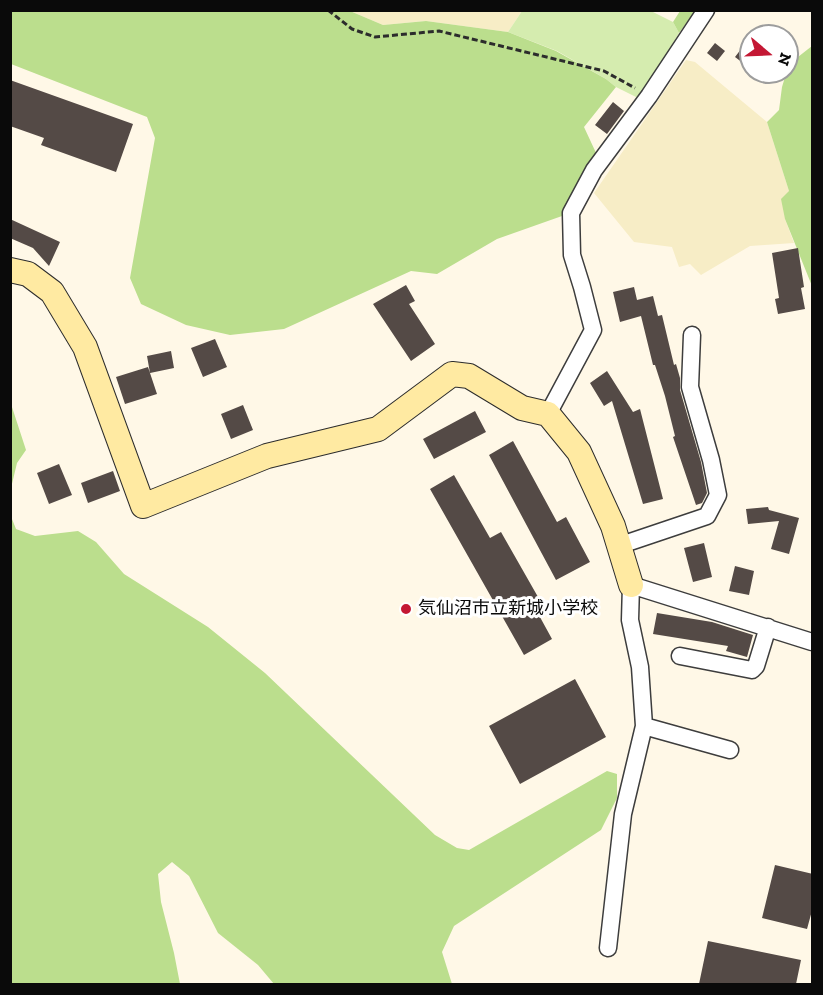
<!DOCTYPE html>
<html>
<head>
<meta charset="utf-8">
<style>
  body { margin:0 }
  #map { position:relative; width:823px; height:995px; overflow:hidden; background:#fff8e7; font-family:"Zilla Slab",serif }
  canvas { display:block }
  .frame { position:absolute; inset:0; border:12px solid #0a0a0a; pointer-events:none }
  .north { position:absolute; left:739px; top:24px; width:60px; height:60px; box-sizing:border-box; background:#fff; border:2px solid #9d9d9d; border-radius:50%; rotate:109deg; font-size:16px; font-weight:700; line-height:24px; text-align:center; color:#0a0a0a }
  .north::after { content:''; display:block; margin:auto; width:21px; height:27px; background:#c41834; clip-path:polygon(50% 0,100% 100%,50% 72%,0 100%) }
</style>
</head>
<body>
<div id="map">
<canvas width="823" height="995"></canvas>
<div class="frame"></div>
<div class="north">N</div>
</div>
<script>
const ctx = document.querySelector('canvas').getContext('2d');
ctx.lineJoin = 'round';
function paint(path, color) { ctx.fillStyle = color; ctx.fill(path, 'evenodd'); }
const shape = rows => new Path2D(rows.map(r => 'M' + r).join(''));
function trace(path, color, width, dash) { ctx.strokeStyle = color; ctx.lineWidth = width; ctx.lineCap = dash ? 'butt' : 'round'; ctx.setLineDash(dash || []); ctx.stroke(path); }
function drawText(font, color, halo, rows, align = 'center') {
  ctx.font = font + ' "Zilla Slab","Noto Sans JP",serif'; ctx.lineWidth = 6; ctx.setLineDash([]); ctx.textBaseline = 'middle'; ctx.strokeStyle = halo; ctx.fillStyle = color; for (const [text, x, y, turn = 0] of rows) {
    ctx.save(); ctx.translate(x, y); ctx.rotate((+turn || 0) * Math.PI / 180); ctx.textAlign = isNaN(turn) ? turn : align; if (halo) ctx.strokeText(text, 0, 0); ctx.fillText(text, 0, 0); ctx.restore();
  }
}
const farmland = shape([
  [350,11,522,11,508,32,426,21,383,25],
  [686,60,695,62,767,122,789,191,785,219,794,243,750,246,701,275,690,264,679,267,672,247,634,242,594,193]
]);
const green = shape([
  [649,10,673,22,679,33,640,99,616,87,606,79,557,51,508,32,522,11]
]);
const forest = shape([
  [10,11,350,11,383,25,426,21,508,32,556,51,606,79,616,87,584,127,597,155,562,216,497,239,437,274,411,271,284,329,230,335,186,325,141,304,130,278,155,138,147,117,11,64],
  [680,11,695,11,679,33,673,22],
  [812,46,812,286,785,219,781,199,789,191,767,122,779,110,782,87,789,64],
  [11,404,26,450,17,463,11,488],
  [10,514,16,529,35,536,78,531,96,542,124,574,208,627,265,673,435,835,457,848,469,850,607,771,617,774,617,798,601,830,454,926,442,952,452,984,274,984,258,965,218,933,189,876,172,862,158,874,161,902,174,953,180,984,11,984]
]);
const building = shape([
  [751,36,751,69,735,57],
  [715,43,725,51,717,61,707,53],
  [10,80,133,124,116,172,41,145,44,138,10,126],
  [613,102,624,111,607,134,595,125],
  [10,219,60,242,49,266,33,248,10,238],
  [798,248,804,287,801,288,805,309,778,314,775,299,779,298,772,253],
  [406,285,415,301,409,304,435,344,411,361,373,304],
  [634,287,637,300,653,296,658,316,662,315,674,365,676,364,680,378,680,390,701,462,707,493,702,503,696,505,673,437,675,436,665,396,655,365,653,365,641,316,620,322,613,292],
  [215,339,227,367,203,377,191,348],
  [171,351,174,368,150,373,147,356],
  [148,367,157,394,125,404,116,377],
  [607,371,633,412,640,409,663,499,643,504,612,401,604,406,590,383],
  [243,405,253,430,231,439,221,414],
  [475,411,486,432,434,459,423,439],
  [513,441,557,522,566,517,590,562,556,580,489,455],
  [59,464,72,495,49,504,37,473],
  [113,471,120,491,88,503,81,483],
  [454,475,490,538,501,532,542,604,535,608,552,639,524,655,430,489],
  [768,507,769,510,799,518,789,554,771,549,779,521,748,524,746,509],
  [704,543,712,577,693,582,684,548],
  [735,566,754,571,749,595,729,591],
  [657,613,712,622,753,635,747,657,726,651,728,646,653,634],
  [575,679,606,737,520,784,489,726],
  [775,865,813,874,813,907,807,929,762,918],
  [708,941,801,960,796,984,699,984]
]);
const path = shape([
  [328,10,352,29,375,37,439,31,604,71,635,88]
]);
const street = shape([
  [548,414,593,330,582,287,572,255,571,213,594,170,649,96,706,10],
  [618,546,707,516,718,495,711,460,690,387,692,335],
  [680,656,752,670,756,666,768,627],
  [644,726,730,750],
  [608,948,623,814,644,726,640,667,630,620,631,585,812,642]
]);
const secondary = shape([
  [10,270,28,274,52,292,85,347,143,506,267,456,378,429,452,374,469,376,522,408,548,414,579,452,613,526,631,585]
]);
const markers = [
  [406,609,6,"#c41834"]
];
const poiNames = [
  ["気仙沼市立新城小学校",418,609]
];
paint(farmland, '#f7edc6');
paint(green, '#d5ecaf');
paint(forest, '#bbde8d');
paint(building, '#544a46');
trace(street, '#3d3d3d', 19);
trace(secondary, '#2c2c2c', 26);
trace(path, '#2c2c2c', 3, [6, 3]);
trace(street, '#fff', 16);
trace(secondary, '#ffeaa2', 24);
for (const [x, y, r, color] of markers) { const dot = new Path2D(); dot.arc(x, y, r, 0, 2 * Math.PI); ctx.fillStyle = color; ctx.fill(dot); trace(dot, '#fff', 2); }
drawText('18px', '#0a0a0a', '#fff', poiNames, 'left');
</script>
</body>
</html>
